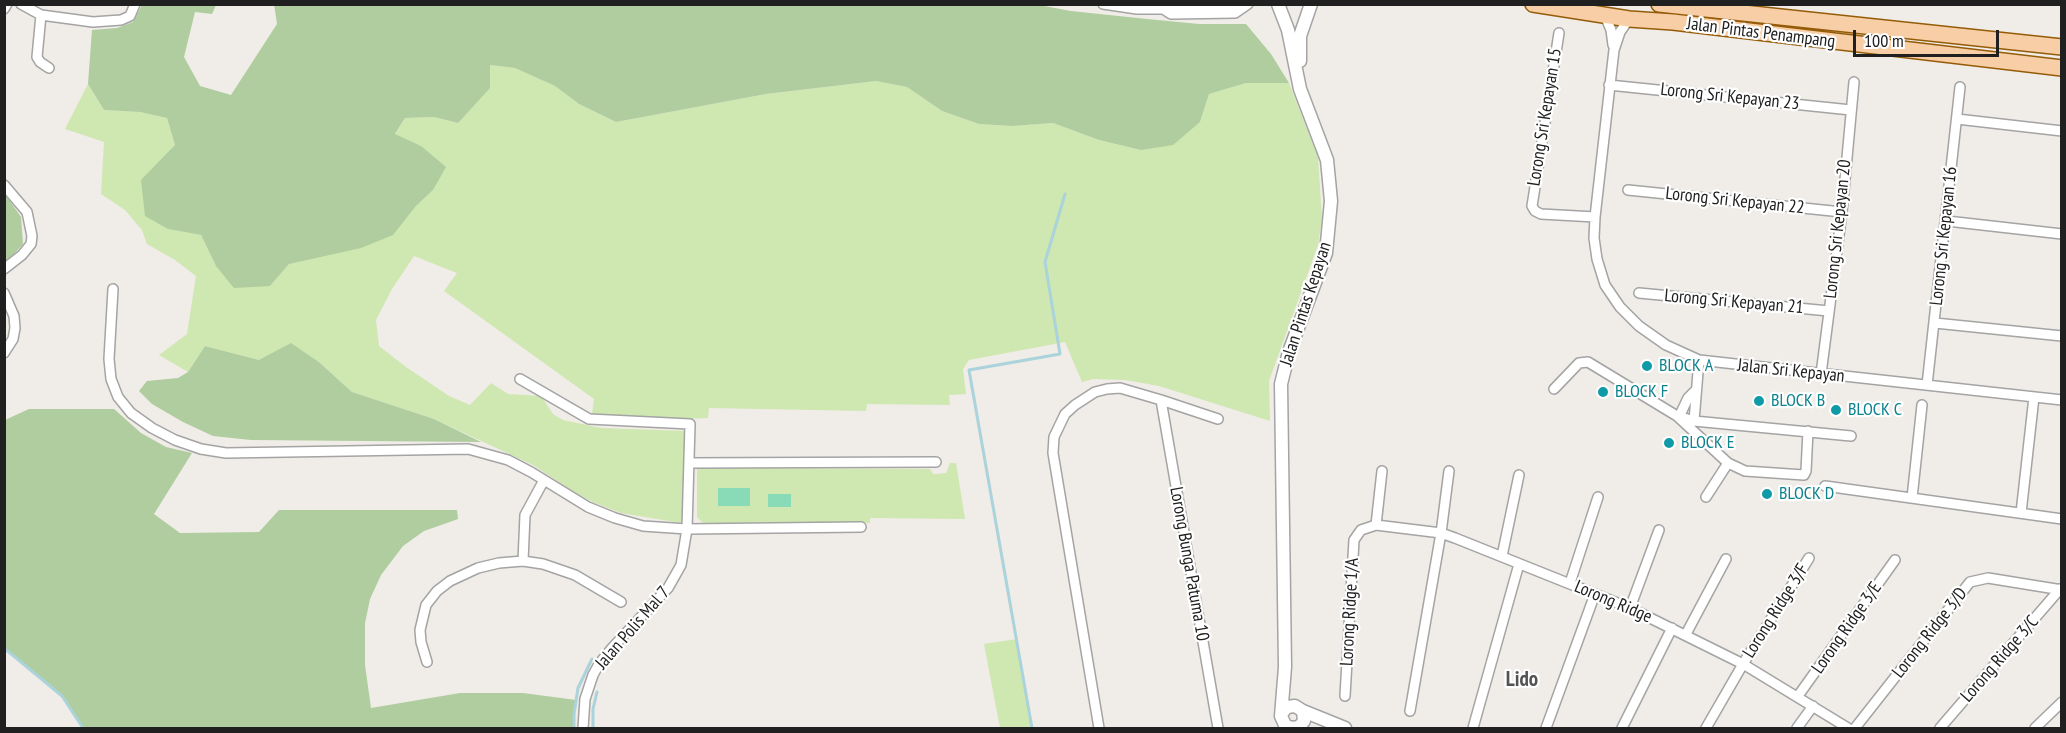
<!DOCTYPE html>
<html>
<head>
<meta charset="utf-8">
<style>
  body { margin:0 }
  #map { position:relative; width:2066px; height:733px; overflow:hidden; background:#f0ece7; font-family:"PT Sans Narrow",sans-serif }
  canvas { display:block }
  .frame { position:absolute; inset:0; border:6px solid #202020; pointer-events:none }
  .scale { position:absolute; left:1853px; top:30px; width:146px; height:27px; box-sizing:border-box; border:3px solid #202020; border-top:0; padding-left:8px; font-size:18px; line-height:21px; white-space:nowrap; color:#202020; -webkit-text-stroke:4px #fff; paint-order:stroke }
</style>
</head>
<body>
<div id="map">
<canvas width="2066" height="733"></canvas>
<div class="frame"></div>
<div class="scale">100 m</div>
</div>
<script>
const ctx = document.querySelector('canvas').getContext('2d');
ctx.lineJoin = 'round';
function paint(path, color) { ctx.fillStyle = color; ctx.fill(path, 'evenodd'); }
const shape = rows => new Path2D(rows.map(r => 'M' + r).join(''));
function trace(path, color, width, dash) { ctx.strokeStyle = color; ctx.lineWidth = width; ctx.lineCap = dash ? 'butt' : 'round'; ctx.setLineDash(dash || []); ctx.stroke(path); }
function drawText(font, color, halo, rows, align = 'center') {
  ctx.font = font + ' "PT Sans Narrow",sans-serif'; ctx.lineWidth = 4.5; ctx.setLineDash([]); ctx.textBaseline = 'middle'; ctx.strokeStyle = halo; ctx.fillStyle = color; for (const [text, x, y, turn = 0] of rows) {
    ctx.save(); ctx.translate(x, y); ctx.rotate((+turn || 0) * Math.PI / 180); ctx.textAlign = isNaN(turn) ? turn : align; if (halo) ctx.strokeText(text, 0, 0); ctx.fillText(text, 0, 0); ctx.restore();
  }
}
const grass = shape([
  [490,65,515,68,555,86,579,104,616,122,766,94,876,81,907,87,942,111,979,124,1012,126,1053,123,1099,140,1141,150,1200,122,1209,94,1246,83,1289,83,1318,157,1322,219,1318,245,1269,381,1270,421,1159,386,1125,380,1093,379,1082,382,1065,342,969,360,963,369,966,394,949,395,950,405,867,404,866,411,709,408,708,418,684,419,609,417,592,414,594,399,444,291,457,273,414,256,392,289,376,320,379,346,406,367,449,396,470,405,491,383,508,394,541,396,553,414,563,420,601,428,685,431,685,520,682,522,675,522,621,513,593,502,574,492,533,465,434,419,352,392,320,363,259,360,205,346,188,372,159,355,187,334,196,276,175,260,147,244,142,230,125,210,101,194,104,142,65,129,88,84,104,110,140,112,167,118,175,145,160,162,168,229,201,235,216,266,270,286,289,264,321,256,415,207,433,190,421,146,395,135,405,118,434,117,458,123],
  [950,463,956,463,965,519,870,518,870,523,703,523,697,517,697,469,699,468,930,469,933,474,938,474,946,473],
  [1017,639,1032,728,1000,728,984,644]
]);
const forest = shape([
  [142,5,216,5,212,14,195,12,184,57,200,86,231,95,277,24,274,4,1039,5,1071,11,1147,19,1199,24,1246,24,1271,54,1289,83,1246,83,1209,94,1200,122,1173,145,1141,150,1099,140,1053,123,1012,126,979,124,942,111,907,87,876,81,766,94,616,122,579,104,555,86,515,68,490,65,490,88,458,123,434,117,405,118,395,134,421,146,446,167,433,190,415,207,393,235,361,248,289,264,270,286,234,288,216,266,201,235,168,229,145,216,141,180,175,145,167,118,140,112,104,110,88,84,92,30,117,28,133,22],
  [5,194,21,217,23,244,14,254,5,261],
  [291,343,320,363,352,392,434,419,481,442,251,440,213,436,183,422,152,404,139,391,147,381,178,378,188,372,205,346,259,360],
  [29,409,114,409,141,433,166,447,192,453,154,514,180,533,259,532,279,510,457,510,458,519,424,531,403,546,381,575,370,599,365,623,365,665,371,708,460,693,523,693,576,700,574,728,83,728,62,696,5,648,5,420]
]);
const pitch = shape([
  [718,488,750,488,750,506,718,506],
  [768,494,791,494,791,507,768,507]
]);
const stream = shape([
  [4,648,62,696,83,728],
  [574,728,574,714,578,688,592,659],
  [593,728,593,709,597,692],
  [1032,728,969,370,1060,354,1045,262,1065,194]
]);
const minor = shape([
  [21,4,41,15,93,22,121,20,130,16,135,4],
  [1103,4,1137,9,1163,9,1172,7,1232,7,1238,4],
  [4,9,7,4],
  [1163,9,1171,14,1235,13,1248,4],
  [41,15,37,57,40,62,49,68],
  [1605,16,1611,30,1613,45],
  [1629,19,1620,32,1614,50,1595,217,1594,238,1597,259,1605,285,1620,307,1639,326,1666,345,1699,360,2062,400],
  [1559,33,1532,206,1535,211,1541,214,1595,217],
  [1609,85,1851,110],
  [1957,119,2062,131],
  [4,185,27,212,32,236,31,244,22,255,4,269],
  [1628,190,1842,212],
  [1947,221,2062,234],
  [113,289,109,359,111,379,118,397,131,413,152,428,175,440,201,449,226,453,468,449,508,460,531,472,588,507,615,518,643,526,687,529,861,527],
  [4,293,14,316,15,328,13,339,4,353],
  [1639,293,1829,311],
  [1935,323,2062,336],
  [1821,374,1842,212,1854,82],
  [520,379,589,419,690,424,687,529,681,565,668,588,612,648,599,664,593,675,585,699,583,728],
  [1927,385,1960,87],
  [1554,389,1579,363,1588,362,1677,416,1728,463,1745,471,1804,475,1806,471,1808,431],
  [1161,400,1218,728],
  [1679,417,1688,398,1696,390],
  [1681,417,1694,421,1851,436],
  [1694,421,1699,360],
  [689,463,936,462],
  [1825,486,2062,519],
  [1706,497,1728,463],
  [1912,498,1922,405],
  [2021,513,2034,397],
  [1376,525,1382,471],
  [1502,556,1519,475],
  [523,561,525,515,544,480],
  [1570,583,1598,497],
  [1630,608,1659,530],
  [1686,634,1726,559],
  [427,662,421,642,420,630,426,605,437,591,450,581,478,568,499,563,523,561,543,564,575,575,621,602],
  [1345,696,1354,540,1361,530,1376,525,1441,533,1455,538,1630,608,1743,664,1848,728],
  [1798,696,1895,560],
  [1410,711,1441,533,1449,471],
  [1099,728,1053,453,1054,437,1065,414,1075,405,1095,392,1107,389,1120,388,1161,400,1218,419],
  [1473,728,1519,564],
  [1546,728,1595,594],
  [1622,728,1672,628],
  [1706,728,1743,664,1809,558],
  [1797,728,1813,706],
  [1855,728,1970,582,1988,578,2062,590],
  [1940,728,2060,589],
  [2035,728,2062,702]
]);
const tertiary = shape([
  [1278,4,1288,30,1300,89,1327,160,1331,201,1326,253,1289,352,1281,384,1285,667,1281,716,1285,725,1290,728,1299,727,1304,721,1303,711,1295,706,1287,707,1282,713],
  [1300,61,1300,36,1311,4],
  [1303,711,1345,728]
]);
const primary = shape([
  [1533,4,1629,19,1673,22,2062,68],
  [1659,4,2062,47]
]);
const markers = [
  [1647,366,6,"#0f9aa8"],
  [1603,392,6,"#0f9aa8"],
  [1759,401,6,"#0f9aa8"],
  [1836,410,6,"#0f9aa8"],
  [1669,443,6,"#0f9aa8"],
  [1767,494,6,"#0f9aa8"]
];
const streetNames = [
  ["Jalan Pintas Penampang",1761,33,7],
  ["Lorong Sri Kepayan 23",1730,97,6],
  ["Lorong Sri Kepayan 15",1545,117,-81],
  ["Lorong Sri Kepayan 22",1735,201,6],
  ["Lorong Sri Kepayan 20",1838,229,-84],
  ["Lorong Sri Kepayan 16",1944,236,-84],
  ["Lorong Sri Kepayan 21",1734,302,5],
  ["Jalan Pintas Kepayan",1306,304,-72],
  ["Jalan Sri Kepayan",1791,371,6],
  ["Lorong Bunga Patuma 10",1189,564,80],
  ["Lorong Ridge",1613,602,23],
  ["Lorong Ridge 3/F",1776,611,-58],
  ["Lorong Ridge 1/A",1350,612,-87],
  ["Jalan Polis Mal 7",633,628,-49],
  ["Lorong Ridge 3/E",1847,628,-55],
  ["Lorong Ridge 3/D",1930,633,-52],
  ["Lorong Ridge 3/C",2000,659,-49]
];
const cultureNames = [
  ["BLOCK A",1659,366],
  ["BLOCK F",1615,392],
  ["BLOCK B",1771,401],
  ["BLOCK C",1848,410],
  ["BLOCK E",1681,443],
  ["BLOCK D",1779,494]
];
const quarterNames = [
  ["Lido",1522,680]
];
paint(grass, '#cfe7b0');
paint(forest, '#afcd9e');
paint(pitch, '#89dab6');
trace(stream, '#aad3db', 3);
trace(minor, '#a4a4a4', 12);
trace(tertiary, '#a4a4a4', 15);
trace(primary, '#945c08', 18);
trace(minor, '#fff', 9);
trace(tertiary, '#fff', 12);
trace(primary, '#f7cea5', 15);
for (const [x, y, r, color] of markers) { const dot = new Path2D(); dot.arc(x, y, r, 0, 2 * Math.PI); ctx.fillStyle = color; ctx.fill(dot); trace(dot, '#fff', 2); }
drawText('18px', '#202020', '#fff', streetNames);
drawText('18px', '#0d838f', '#fff', cultureNames, 'left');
drawText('bold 21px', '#535353', '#fff', quarterNames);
</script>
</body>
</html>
